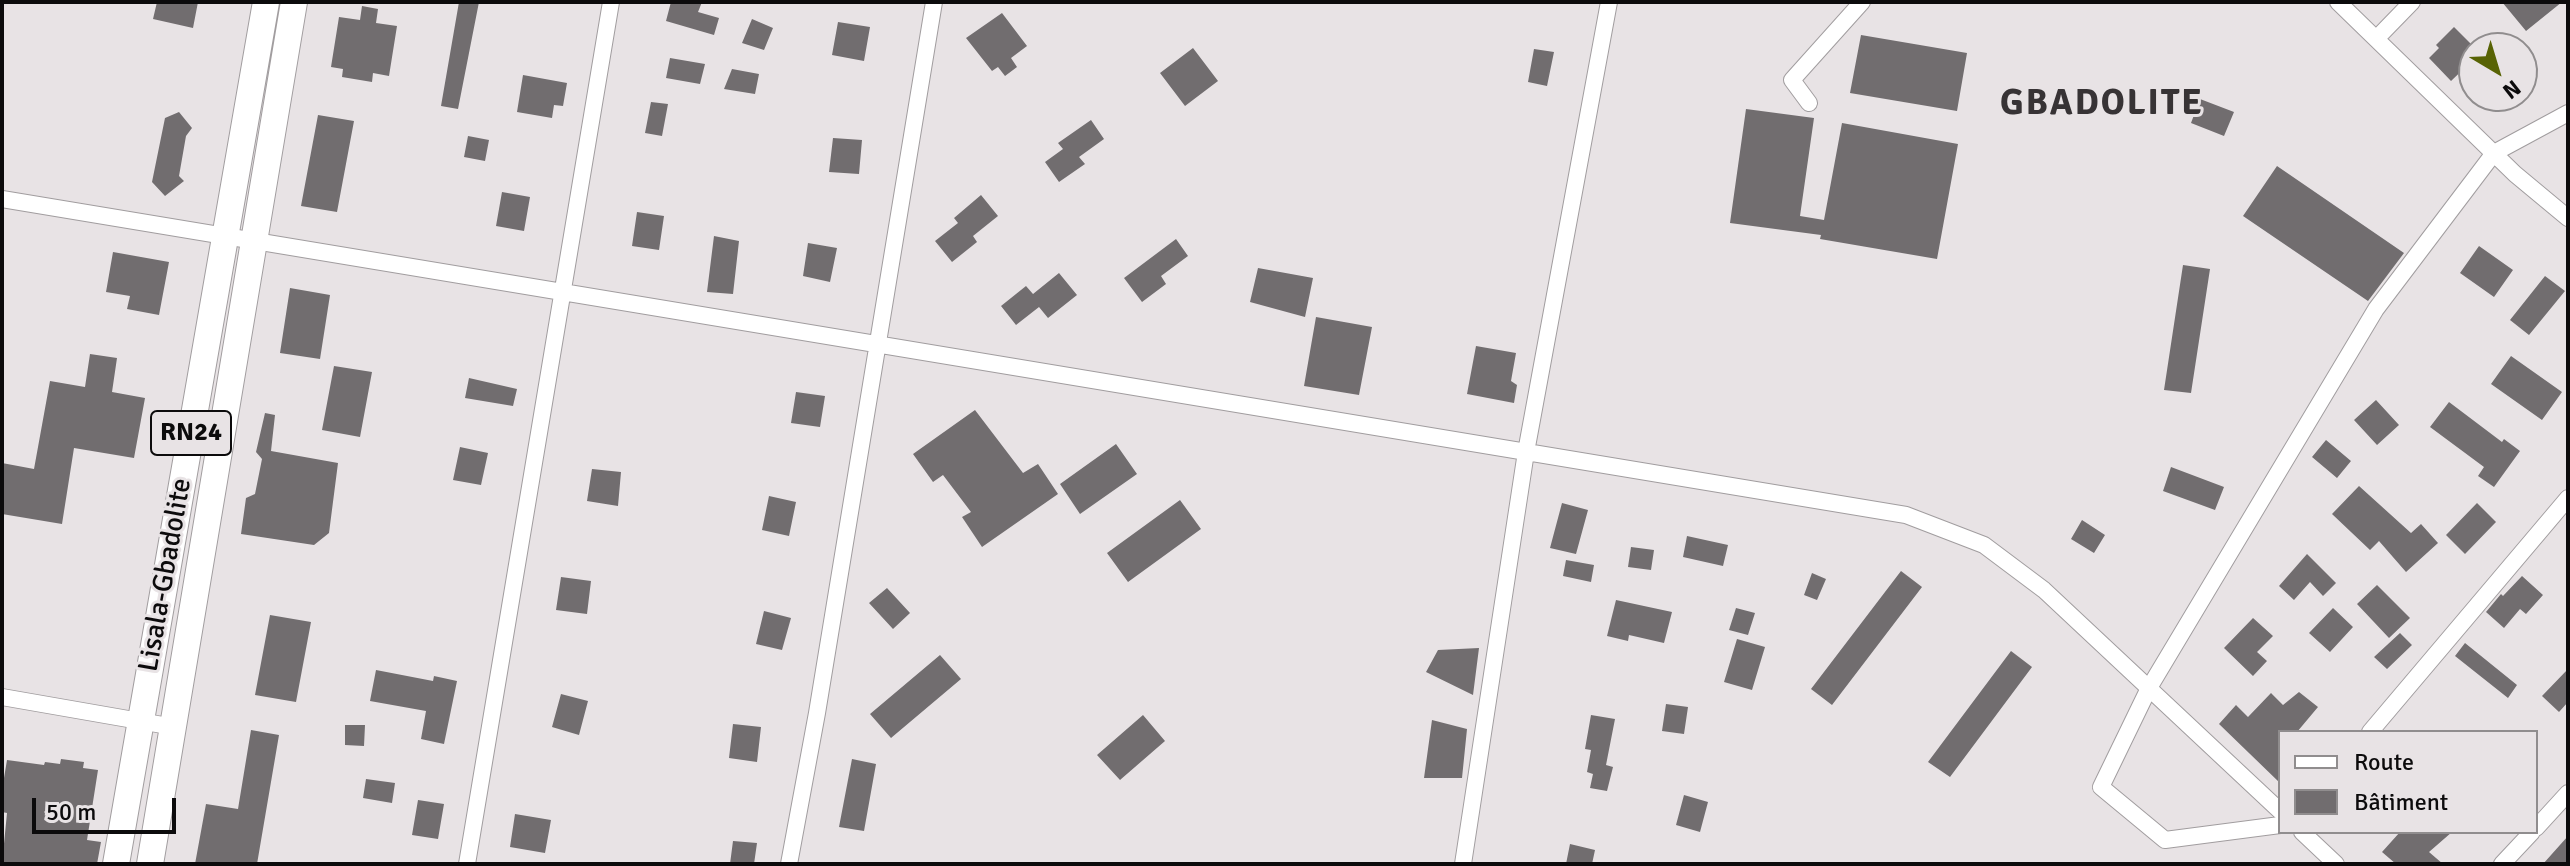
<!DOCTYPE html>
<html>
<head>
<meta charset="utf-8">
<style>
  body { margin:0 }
  #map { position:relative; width:2570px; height:866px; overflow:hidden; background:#e8e3e5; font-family:Signika,sans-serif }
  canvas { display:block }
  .frame { position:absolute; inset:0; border:4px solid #0c0b0c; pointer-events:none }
  .legend { position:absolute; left:2278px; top:730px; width:260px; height:104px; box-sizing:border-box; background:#e8e3e5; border:2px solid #908d8e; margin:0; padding:10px 14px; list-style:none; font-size:24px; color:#0c0b0c }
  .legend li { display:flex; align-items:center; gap:16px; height:40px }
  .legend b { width:40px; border:2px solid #908d8e }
  .north { position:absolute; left:2458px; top:32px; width:80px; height:80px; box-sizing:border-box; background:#e8e3e5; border:2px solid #908d8e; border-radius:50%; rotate:142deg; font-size:22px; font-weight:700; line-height:32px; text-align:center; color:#0c0b0c }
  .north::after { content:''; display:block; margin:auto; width:28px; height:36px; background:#586305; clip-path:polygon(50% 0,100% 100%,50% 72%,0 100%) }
  .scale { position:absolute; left:32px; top:798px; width:144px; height:36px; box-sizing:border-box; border:4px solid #0c0b0c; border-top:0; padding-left:10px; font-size:24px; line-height:28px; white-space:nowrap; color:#0c0b0c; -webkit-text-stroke:6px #e8e3e5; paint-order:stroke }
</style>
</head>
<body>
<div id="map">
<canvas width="2570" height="866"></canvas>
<div class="frame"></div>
<ul class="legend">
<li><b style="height:10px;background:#fff"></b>Route</li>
<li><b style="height:22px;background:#716d6f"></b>Bâtiment</li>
</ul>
<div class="north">N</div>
<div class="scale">50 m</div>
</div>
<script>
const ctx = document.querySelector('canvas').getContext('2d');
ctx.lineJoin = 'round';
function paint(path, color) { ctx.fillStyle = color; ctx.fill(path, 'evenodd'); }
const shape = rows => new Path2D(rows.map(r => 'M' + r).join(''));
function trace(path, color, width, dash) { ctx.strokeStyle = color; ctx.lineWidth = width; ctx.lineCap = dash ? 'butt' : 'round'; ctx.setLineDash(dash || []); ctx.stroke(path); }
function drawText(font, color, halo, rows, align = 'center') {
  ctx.font = font + ' Signika,sans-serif'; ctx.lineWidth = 6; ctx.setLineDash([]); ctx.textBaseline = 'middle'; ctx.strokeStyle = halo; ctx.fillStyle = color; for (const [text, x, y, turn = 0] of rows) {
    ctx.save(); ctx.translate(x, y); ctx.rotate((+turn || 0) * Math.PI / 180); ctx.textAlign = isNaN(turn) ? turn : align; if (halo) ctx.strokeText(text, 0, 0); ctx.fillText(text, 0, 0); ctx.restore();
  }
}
const building = shape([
  [157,2,198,2,193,28,153,19],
  [459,2,479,2,458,109,441,106],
  [671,2,702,2,698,12,719,18,714,35,666,21],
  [2502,2,2562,2,2526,31],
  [362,6,378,9,376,23,397,26,389,76,373,73,372,82,342,77,343,69,331,67,339,17,360,20],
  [1002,13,1027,46,1011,58,1017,67,1005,76,998,67,992,71,966,38],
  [752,19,773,28,764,50,742,43],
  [838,22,870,27,864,61,832,55],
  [2454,27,2474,47,2474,59,2451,81,2429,58,2439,48,2436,45],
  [1861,35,1967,53,1957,111,1850,93],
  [1193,48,1218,81,1185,106,1160,73],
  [1534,49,1554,52,1547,86,1528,82],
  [670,58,705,64,700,84,666,78],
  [732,69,759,74,755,94,724,89],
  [523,75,567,83,563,106,554,105,552,118,517,112],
  [2200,99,2234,112,2224,136,2191,123],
  [651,102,668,104,662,136,645,133],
  [1746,109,1814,118,1800,216,1824,220,1842,123,1958,144,1937,259,1820,239,1821,235,1730,223],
  [179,112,192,128,186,136,179,176,184,181,165,196,152,182,165,118],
  [318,115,354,121,337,212,301,206],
  [1091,120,1104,139,1079,157,1085,164,1059,182,1045,162,1063,149,1058,143],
  [468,136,489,140,485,161,464,157],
  [833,138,862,140,859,174,829,172],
  [2277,166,2404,253,2368,301,2243,216],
  [502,192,530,197,524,231,496,226],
  [981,195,998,216,973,236,977,242,952,262,935,241,958,223,954,218],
  [637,212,664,216,659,250,632,246],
  [714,236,739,241,733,294,707,292],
  [1176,239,1188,256,1161,276,1166,284,1142,302,1124,278],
  [808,243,837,248,830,282,803,276],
  [2479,246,2513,270,2494,297,2460,273],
  [113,252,169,262,159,315,127,309,130,296,106,292],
  [2183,265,2210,269,2191,393,2164,390],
  [1258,268,1313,278,1305,317,1250,302],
  [1059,273,1077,295,1048,318,1039,307,1016,325,1001,306,1026,286,1033,294],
  [2545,276,2565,291,2529,335,2510,320],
  [290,288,330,295,320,359,280,353],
  [1316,317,1372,327,1359,395,1304,386],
  [1476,346,1516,353,1511,381,1517,385,1514,403,1467,394],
  [90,354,117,358,112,392,145,398,134,458,74,448,62,524,2,514,2,463,34,469,50,381,85,387],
  [2511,356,2562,392,2542,420,2491,384],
  [334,366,372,372,360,437,322,430],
  [469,378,517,389,513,406,465,398],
  [796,392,825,396,820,427,791,423],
  [2376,400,2399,425,2377,445,2354,420],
  [2449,402,2502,442,2504,439,2520,451,2494,487,2478,476,2484,467,2430,427],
  [975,410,1023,473,1038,464,1058,494,982,547,962,517,971,512,943,475,933,482,913,454],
  [265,413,275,415,271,451,338,463,329,533,314,545,241,534,246,498,255,494,262,459,256,452],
  [2326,440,2351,461,2337,478,2312,457],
  [1116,444,1137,474,1080,514,1060,484],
  [460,447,488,453,481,485,453,480],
  [2171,467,2224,487,2215,510,2163,491],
  [592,469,621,472,618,506,587,501],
  [2359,486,2411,533,2421,524,2438,543,2406,572,2379,541,2370,550,2332,514],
  [769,496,796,502,789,536,762,530],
  [1180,500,1201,529,1128,582,1107,553],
  [1562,503,1588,510,1576,554,1550,548],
  [2477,503,2496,522,2465,554,2446,535],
  [2082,520,2105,535,2094,553,2071,539],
  [1687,536,1728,545,1723,566,1683,557],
  [1631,547,1654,550,1651,570,1628,567],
  [2307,554,2336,583,2323,596,2310,582,2294,600,2279,586],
  [1566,560,1594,565,1591,582,1563,576],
  [1901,571,1922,587,1832,705,1811,689],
  [1812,573,1826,579,1817,600,1804,595],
  [2522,576,2543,595,2526,614,2520,609,2504,628,2486,612,2501,594,2503,596],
  [561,577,591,581,587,614,556,610],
  [2377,585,2410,618,2389,638,2357,604],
  [887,588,910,613,893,629,869,603],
  [1616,600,1672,612,1664,643,1629,635,1628,641,1607,636],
  [1736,608,1755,613,1748,635,1729,630],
  [2333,608,2353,627,2330,652,2309,633],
  [764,611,791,618,782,650,756,644],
  [270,615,311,622,296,702,255,695],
  [2253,618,2273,636,2257,652,2267,661,2253,676,2224,648],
  [2400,633,2412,645,2387,669,2374,657],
  [1737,639,1765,647,1752,690,1724,682],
  [2465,643,2517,685,2508,698,2455,656],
  [1479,648,1473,695,1426,672,1438,650],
  [2011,651,2032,667,1950,777,1928,762],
  [940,655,961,679,891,738,870,714],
  [2568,669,2568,702,2559,712,2542,696],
  [376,670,433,681,434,676,457,681,444,744,421,739,426,711,370,701],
  [2299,692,2318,707,2297,732,2280,732,2280,783,2219,724,2236,705,2248,717,2271,693,2283,705],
  [561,694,588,701,579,735,552,727],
  [1666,704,1688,707,1684,734,1662,731],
  [1143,715,1165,741,1120,780,1097,755],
  [1591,715,1615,719,1606,765,1613,767,1607,791,1590,788,1593,774,1587,772,1591,750,1585,749],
  [1432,720,1467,729,1462,778,1424,778],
  [733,724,761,727,757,762,729,758],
  [345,725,365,725,364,746,345,745],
  [251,730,279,735,257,864,195,864,206,804,238,809],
  [61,759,84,762,83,768,98,770,87,840,101,842,97,864,2,864,7,813,2,812,2,790,7,760,44,765,45,762,60,764],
  [852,759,876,764,864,831,839,827],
  [366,779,395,783,392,803,363,798],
  [1684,795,1708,802,1700,832,1676,825],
  [418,800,444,804,438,839,412,835],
  [515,814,551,820,545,853,510,847],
  [2400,832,2452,832,2429,852,2443,864,2396,864,2382,852],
  [2568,836,2568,864,2543,864],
  [733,841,757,843,754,864,730,864],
  [1570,844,1595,850,1592,864,1566,864]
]);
const minor = shape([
  [2338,2,2515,174,2568,218],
  [2376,39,2412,2],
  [1809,103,1792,80,1862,2],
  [2,199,1906,515,1984,545,2044,590,2280,811],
  [2,697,174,727],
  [2370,732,2568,498],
  [2280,825,2165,840,2101,787,2149,688,2376,309,2494,153,2568,113],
  [2536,828,2568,793],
  [2302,832,2336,864],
  [467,864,611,2],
  [789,864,817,713,934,2],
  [1463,864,1526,452,1609,2],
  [2502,864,2532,832]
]);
const primary = shape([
  [116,864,266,2],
  [150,864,294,2]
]);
const shields = [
  [191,433,80]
];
const shieldNames = [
  ["RN24",191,433]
];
const streetNames = [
  ["Lisala-Gbadolite",166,575,-80]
];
const districtNames = [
  ["GBADOLITE",2102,105]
];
paint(building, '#716d6f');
trace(minor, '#a19d9f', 18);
trace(primary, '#a19d9f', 28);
trace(minor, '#fff', 16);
trace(primary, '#fff', 26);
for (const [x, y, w] of shields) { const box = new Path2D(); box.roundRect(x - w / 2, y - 22, w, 44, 6); ctx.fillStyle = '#e8e3e5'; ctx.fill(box); trace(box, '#0c0b0c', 2); }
drawText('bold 26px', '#0c0b0c', null, shieldNames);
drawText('28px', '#0c0b0c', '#e8e3e5', streetNames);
ctx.letterSpacing = '2px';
drawText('bold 36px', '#373335', '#e8e3e5', districtNames);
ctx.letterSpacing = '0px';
</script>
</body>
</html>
